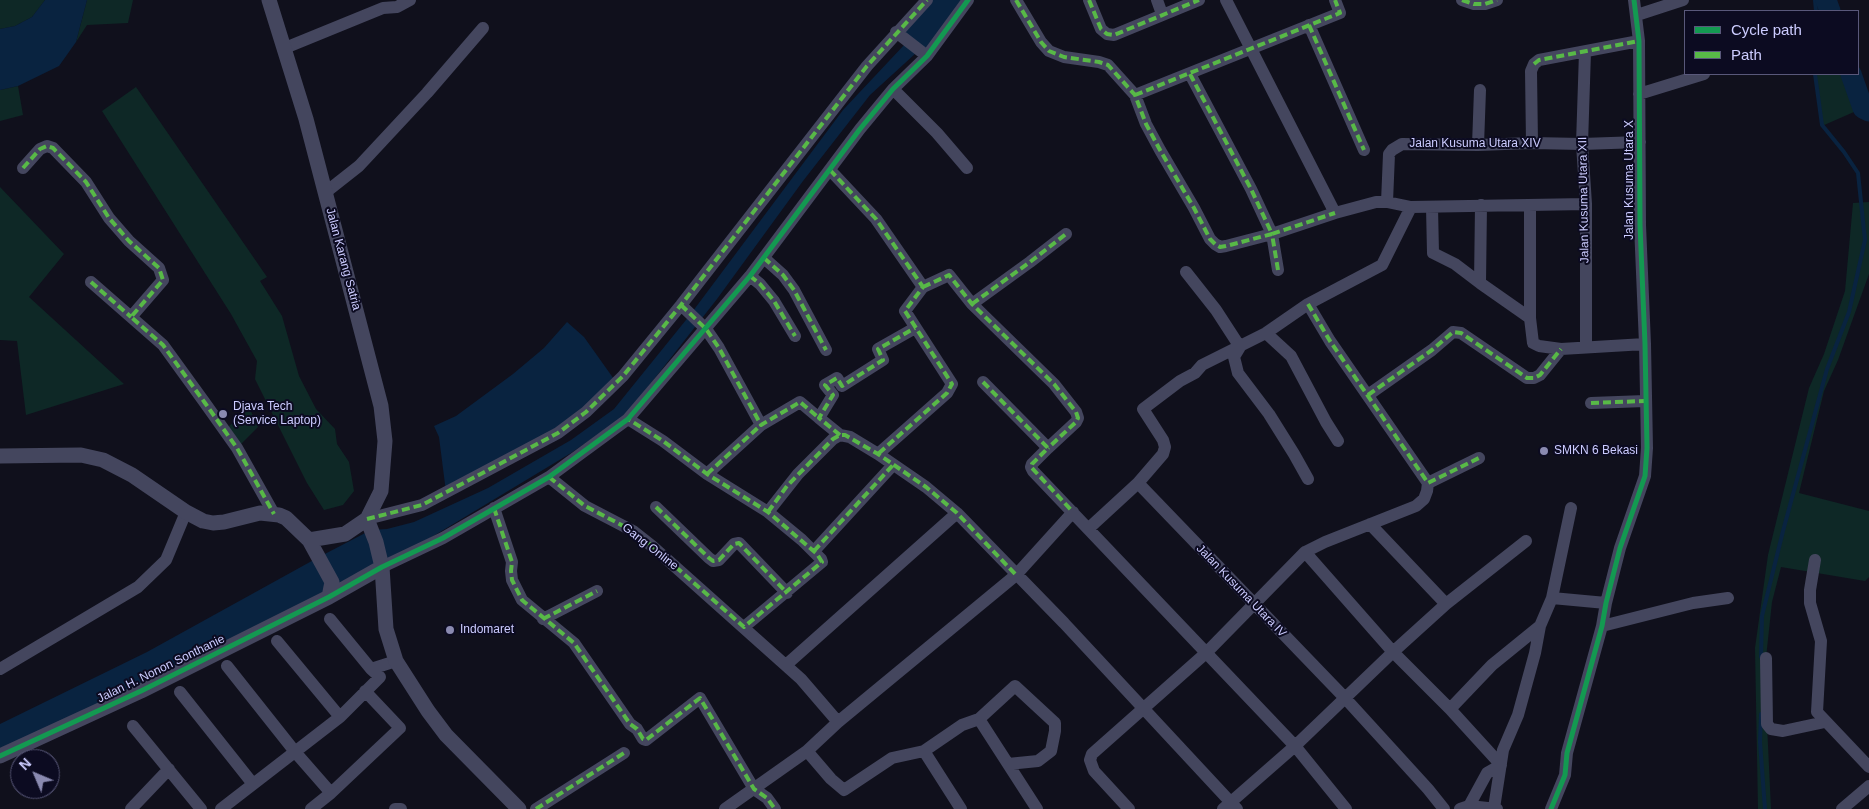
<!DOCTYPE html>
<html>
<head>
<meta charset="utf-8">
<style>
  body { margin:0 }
  #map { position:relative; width:1869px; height:809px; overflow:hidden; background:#10101c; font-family:Helvetica,sans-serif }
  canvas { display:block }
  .legend { position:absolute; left:1684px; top:10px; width:175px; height:65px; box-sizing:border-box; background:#0c0b21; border:1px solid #59587a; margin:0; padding:6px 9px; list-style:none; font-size:15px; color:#ccf }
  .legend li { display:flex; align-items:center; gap:10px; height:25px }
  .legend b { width:25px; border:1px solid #59587a }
  .north { position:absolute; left:10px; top:749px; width:50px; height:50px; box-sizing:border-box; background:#0c0b21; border:1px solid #59587a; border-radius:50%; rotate:315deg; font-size:14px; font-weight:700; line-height:20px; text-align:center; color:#ccf }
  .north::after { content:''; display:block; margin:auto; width:18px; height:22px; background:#8a8ab0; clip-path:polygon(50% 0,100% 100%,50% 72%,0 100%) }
</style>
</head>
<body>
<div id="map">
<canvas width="1869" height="809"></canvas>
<ul class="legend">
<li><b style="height:6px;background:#139951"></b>Cycle path</li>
<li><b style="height:6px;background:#58b947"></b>Path</li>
</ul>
<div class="north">N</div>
</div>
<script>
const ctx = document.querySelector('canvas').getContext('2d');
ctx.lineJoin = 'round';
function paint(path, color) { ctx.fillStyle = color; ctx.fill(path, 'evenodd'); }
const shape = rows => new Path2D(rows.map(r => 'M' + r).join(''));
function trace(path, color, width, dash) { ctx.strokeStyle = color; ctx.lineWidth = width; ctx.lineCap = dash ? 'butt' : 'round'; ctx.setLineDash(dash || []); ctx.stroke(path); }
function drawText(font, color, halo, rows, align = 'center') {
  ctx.font = font + ' Helvetica,sans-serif'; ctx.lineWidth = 4; ctx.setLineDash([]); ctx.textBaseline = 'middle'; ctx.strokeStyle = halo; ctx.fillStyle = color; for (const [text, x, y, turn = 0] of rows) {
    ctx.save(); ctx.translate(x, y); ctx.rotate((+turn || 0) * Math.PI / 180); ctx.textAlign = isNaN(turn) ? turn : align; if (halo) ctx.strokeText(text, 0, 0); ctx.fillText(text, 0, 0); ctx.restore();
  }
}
const green = shape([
  [0,0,45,0,32,17,15,26,0,29],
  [87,0,133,0,128,23,87,25,76,42],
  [1815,74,1851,74,1863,108,1822,126],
  [18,86,23,115,0,121,0,90],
  [136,87,267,277,260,281,282,316,299,376,316,409,335,429,337,444,349,462,354,491,343,505,324,510,307,483,255,379,257,361,231,314,102,111],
  [0,187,64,254,29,297,124,384,26,415,17,341,0,340],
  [1869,202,1869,274,1838,360,1824,391,1799,493,1869,511,1869,577,1865,581,1781,567,1772,602,1766,658,1767,724,1771,809,1758,809,1755,648,1768,555,1809,388,1824,354,1845,291,1853,203],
  [249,407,258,427,237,448,225,430]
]);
const water = shape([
  [45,0,87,0,76,42,59,66,18,86,0,90,0,29,15,26,32,17],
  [927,0,968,0,927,56,896,32],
  [905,44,916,53,870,95,803,181,717,299,644,392,622,418,571,453,382,567,0,756,0,724,147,652,319,557,371,530,387,529,414,522,488,488,571,440,614,409,690,315,843,110],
  [567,322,584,337,616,382,586,412,446,492,439,437,434,426,456,416,513,374,544,348]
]);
const stream = shape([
  [1815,0,1816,11],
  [1826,0,1830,11],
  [1851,74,1863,108,1869,112],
  [1761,657,1762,616,1783,531,1827,369,1849,312,1865,240,1858,173,1844,152,1822,125,1815,74],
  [1761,714,1760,742,1765,809]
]);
const river = shape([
  [1826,0,1830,11],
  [1851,74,1863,108,1869,111]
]);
const minor = shape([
  [1016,0,1041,42,1049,51,1064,57,1099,62,1108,65,1135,95,1146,124,1160,150,1194,208,1210,239,1215,244,1220,247,1226,246,1272,234,1278,270],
  [1089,0,1101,29,1107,34,1114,35,1199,0],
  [1157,0,1162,14],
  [1226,0,1335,213],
  [1462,0,1474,4,1485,4,1497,0],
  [1637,15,1683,0],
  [1309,25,1364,150],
  [896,32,927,56],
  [285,48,383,8,397,7,410,0],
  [1585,52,1582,144,1586,204,1586,347],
  [1190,74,1251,189,1272,234,1335,213,1376,202,1387,202,1411,207,1586,204],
  [893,89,937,133,967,168],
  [1639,94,1704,74],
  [1135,95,1340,13,1335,0],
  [1532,143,1531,71,1534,64,1539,60,1639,41],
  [1478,145,1480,90],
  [23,168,40,149,47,146,53,148,86,182,109,218,129,241,159,268,163,280,131,317,163,345,205,403,237,448,274,514],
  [830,170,876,219,923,287,905,311,952,384,947,393,878,454],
  [326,192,359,166,427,93,483,28],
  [1387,202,1389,154,1392,150,1402,144,1478,145,1532,143,1582,144,1640,142],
  [1530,205,1530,318,1533,343,1539,346,1561,349,1645,344],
  [1432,207,1433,253,1455,264,1480,283,1530,318],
  [764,258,783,275,794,290,826,350],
  [1186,272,1216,310,1240,347,1234,357,1238,373,1269,414,1294,454,1308,479],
  [750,276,760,284,774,301,795,336],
  [91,282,131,317],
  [1480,283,1481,205],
  [923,287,949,275,972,304,1054,384,1076,412,1078,418,1076,422,1048,448],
  [972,304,1030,262,1066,234],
  [681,305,706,329,719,348,761,425,800,402,819,418],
  [1266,333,1291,356,1326,422,1338,441],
  [983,382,1048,448,1032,464,1031,467,1033,471,1295,746,1346,809],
  [1368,395,1432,350,1453,332,1461,333,1527,378,1534,378,1540,375,1561,349],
  [1591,403,1645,401],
  [628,419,663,441,707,474,768,512,802,540,821,559,822,562,744,627],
  [840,435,819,418,833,395,825,385,837,378,842,386,883,360,878,349,915,328],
  [707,474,761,425],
  [549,477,585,506,633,531,652,546,801,679,838,722],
  [1138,483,1345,698,1428,789,1444,809],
  [1428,483,1479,458],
  [656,507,709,558,713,561,719,560,734,544,739,543,787,593],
  [494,508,512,562,511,571,512,580,522,600,574,643,630,724,637,729,643,739,646,740,700,698,754,789,767,798,775,809],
  [768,512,798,474,833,439,840,435,850,437,878,454,926,487,957,513,1064,623,1237,809],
  [367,519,422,505,558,433,586,412,623,376,681,305,867,66,927,0],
  [1370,524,1446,604],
  [1088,529,1138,483,1163,454,1165,447,1163,440,1143,409,1180,381,1195,373,1202,365,1266,333,1308,304,1382,265,1411,207],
  [814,551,893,465],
  [1305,552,1393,652,1450,709,1501,765,1487,773,1469,806,1460,809],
  [1815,560,1810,590,1810,603,1821,641,1817,712,1869,767],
  [382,567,443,538,549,477,628,419,750,276,860,129,893,89,927,56,968,0],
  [1552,598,1606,603],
  [330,619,371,669],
  [543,619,597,591],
  [1602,626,1693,603,1728,598],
  [277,641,340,717],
  [1766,658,1767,724,1771,729,1783,731,1825,722],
  [786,665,957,513],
  [227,666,296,753,331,793],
  [0,669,138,587,166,560,186,512],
  [180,692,253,784],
  [1450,709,1492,665,1540,626],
  [979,719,1037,809],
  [133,726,201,809],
  [807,751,831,779,844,790,892,758,924,751,962,725,979,719,1015,686,1055,723,1055,731,1051,751,1038,761,1008,764],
  [924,751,961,809],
  [1469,806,1497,809],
  [1494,808,1503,750,1518,715,1535,653,1540,626,1552,598,1571,508],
  [131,809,169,769],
  [221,809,340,717,380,677,371,669,396,661],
  [311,809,331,793,400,728,365,691],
  [395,809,401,809],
  [536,809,624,753],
  [725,809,807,751,838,722,1016,575,1073,512],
  [1129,809,1094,771,1090,760,1092,754,1206,653,1305,552,1325,542,1416,506,1424,499,1427,491,1428,483,1330,341,1308,304],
  [1223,809,1295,746,1393,652,1446,604,1526,541],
  [1551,809,1565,775,1567,753,1602,626,1606,603,1620,548,1645,476,1647,448,1645,344,1640,225,1639,41,1634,0],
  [1842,809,1869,786]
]);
const tertiary = shape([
  [269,0,306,119,381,406,385,441,381,491,367,519,345,534,309,540],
  [0,456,81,455,103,460,132,475,186,512,203,521,213,523,224,522,260,513,279,515,286,518,309,540,332,582,329,597],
  [367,519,376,542,382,567,386,629,396,661,428,711,446,735,519,809],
  [0,756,141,691,329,597,382,567]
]);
const quiet = shape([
  [1016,0,1041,42,1049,51,1064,57,1099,62,1108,65,1135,95,1146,124,1160,150,1194,208,1210,239,1215,244,1220,247,1226,246,1272,234,1278,270],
  [1089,0,1101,29,1107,34,1114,35,1199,0],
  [1462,0,1474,4,1485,4,1497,0],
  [1309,25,1364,150],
  [1534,64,1539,60,1639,41],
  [1190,74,1251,189,1272,234,1335,213],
  [1135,95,1340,13,1335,0],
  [23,168,40,149,47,146,53,148,86,182,109,218,129,241,159,268,163,280,131,317,163,345,205,403,237,448,274,514],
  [830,170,876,219,923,287,905,311,952,384,947,393,878,454],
  [764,258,783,275,794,290,826,350],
  [750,276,760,284,774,301,795,336],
  [91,282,131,317],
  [923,287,949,275,972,304,1054,384,1076,412,1078,418,1076,422,1048,448],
  [972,304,1030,262,1066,234],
  [1308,304,1330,341,1428,483,1479,458],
  [681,305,706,329,719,348,761,425,800,402,819,418],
  [983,382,1048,448,1032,464,1031,467,1073,512],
  [1368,395,1432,350,1453,332,1461,333,1527,378,1534,378,1540,375,1561,349],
  [1591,403,1645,401],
  [840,435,819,418,833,395,825,385,837,378,842,386,883,360,878,349,915,328],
  [707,474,761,425],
  [549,477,585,506,633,531,652,546,744,627,822,562,817,554,768,512,707,474,663,441,628,419],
  [656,507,709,558,713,561,719,560,734,544,739,543,787,593],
  [494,508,512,562,511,571,512,580,522,600,574,643,630,724,637,729,643,739,646,740,700,698,754,789,767,798,775,809],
  [768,512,787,486,833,439,840,435,845,435,878,454,926,487,957,513,1016,575],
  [367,519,422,505,558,433,586,412,623,376,681,305,867,66,927,0],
  [814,551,893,465],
  [543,619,597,591],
  [536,809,624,753]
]);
const cycleway = shape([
  [0,756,141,691,329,597,382,567,443,538,549,477,628,419,750,276,860,129,893,89,927,56,968,0],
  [1551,809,1565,775,1567,753,1602,626,1606,603,1620,548,1645,476,1647,448,1645,344,1640,225,1639,41,1634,0]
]);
const markers = [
  [223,414,5,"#8a8ab0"],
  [1544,451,5,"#8a8ab0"],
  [450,630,5,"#8a8ab0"]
];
const streetNames = [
  ["Jalan Kusuma Utara XIV",1475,144],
  ["Jalan Kusuma Utara X",1630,180,-90],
  ["Jalan Kusuma Utara XII",1584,200,-91],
  ["Jalan Karang Satria",343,259,75],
  ["Gang Online",650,547,38],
  ["Jalan Kusuma Utara IV",1241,591,46],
  ["Jalan H. Nonon Sonthanie",161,669,-26]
];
const poiNames = [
  ["Djava Tech",233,407],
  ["(Service Laptop)",233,421],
  ["SMKN 6 Bekasi",1554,451],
  ["Indomaret",460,630]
];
paint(green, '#0e2826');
paint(water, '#092340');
trace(stream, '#092340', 4);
trace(river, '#092340', 21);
trace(minor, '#44465e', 12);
trace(tertiary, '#44465e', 15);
trace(quiet, '#58b947', 4, [8, 4]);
trace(cycleway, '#139951', 5);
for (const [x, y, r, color] of markers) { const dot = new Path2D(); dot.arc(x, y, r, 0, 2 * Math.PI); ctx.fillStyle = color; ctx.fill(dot); trace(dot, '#0c0b21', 2); }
drawText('12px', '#ccf', '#0c0b21', streetNames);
drawText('12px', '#ccf', '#0c0b21', poiNames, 'left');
</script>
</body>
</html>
